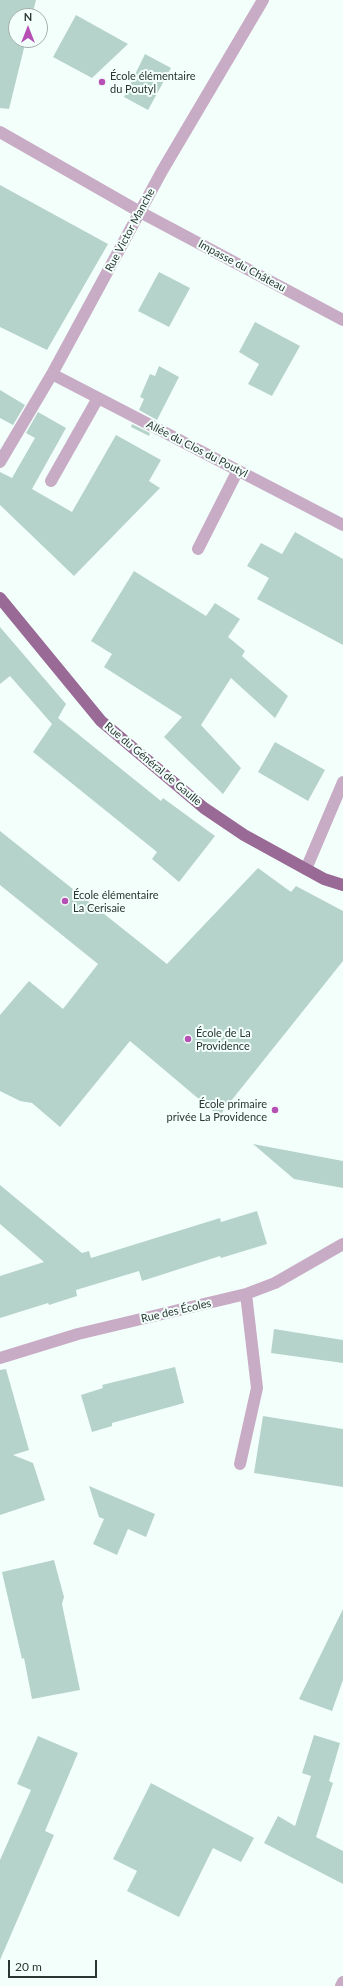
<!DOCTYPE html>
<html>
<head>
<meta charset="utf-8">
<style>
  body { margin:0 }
  #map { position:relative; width:343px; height:1986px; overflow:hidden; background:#f3fffb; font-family:Lato,sans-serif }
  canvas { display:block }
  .north { position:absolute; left:8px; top:8px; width:40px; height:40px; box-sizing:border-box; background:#f3fffb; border:1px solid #a3afab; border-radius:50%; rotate:0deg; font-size:11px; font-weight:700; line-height:16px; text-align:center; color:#2a3633 }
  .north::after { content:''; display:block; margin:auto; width:14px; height:18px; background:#b650b4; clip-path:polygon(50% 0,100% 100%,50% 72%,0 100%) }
  .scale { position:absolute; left:8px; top:1960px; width:89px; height:18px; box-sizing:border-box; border:2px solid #2a3633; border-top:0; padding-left:5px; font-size:12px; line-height:14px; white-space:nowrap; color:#2a3633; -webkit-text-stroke:3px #f3fffb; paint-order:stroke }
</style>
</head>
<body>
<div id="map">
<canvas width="343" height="1986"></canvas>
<div class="north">N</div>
<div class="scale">20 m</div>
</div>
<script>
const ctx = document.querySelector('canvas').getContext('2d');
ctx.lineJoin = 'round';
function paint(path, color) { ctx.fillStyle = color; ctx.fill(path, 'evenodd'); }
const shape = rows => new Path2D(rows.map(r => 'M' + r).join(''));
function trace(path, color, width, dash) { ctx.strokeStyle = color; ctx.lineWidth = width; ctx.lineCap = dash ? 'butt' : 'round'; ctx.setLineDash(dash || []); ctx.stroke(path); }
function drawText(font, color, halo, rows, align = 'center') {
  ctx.font = font + ' Lato,sans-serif'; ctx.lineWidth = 4; ctx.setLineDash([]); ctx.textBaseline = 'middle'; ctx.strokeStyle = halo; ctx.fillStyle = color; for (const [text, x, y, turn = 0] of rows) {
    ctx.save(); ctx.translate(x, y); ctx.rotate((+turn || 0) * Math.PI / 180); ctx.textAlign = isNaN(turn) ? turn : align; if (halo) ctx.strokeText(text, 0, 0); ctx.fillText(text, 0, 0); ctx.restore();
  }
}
const building = shape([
  [0,0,36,0,32,16,16,16,16,40,26,40,9,109,0,108],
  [76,15,128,44,92,78,53,57],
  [145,54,171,68,148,110,124,97],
  [0,185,108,244,47,350,0,327],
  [159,272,190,288,169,327,138,311],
  [255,322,300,346,272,396,248,384,259,364,239,352],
  [159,366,179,377,157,420,139,410,144,399,140,397,150,374,155,376],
  [0,390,25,405,13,425,0,418],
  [38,412,66,428,32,489,72,512,116,435,161,460,149,481,160,488,74,576,0,505,0,472,12,478,35,438,26,433],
  [132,424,150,433,149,436,131,427],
  [295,532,343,559,343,645,257,599,269,578,247,566,261,543,282,554],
  [134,571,206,616,215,603,240,619,228,637,245,651,242,656,244,658,288,696,275,718,231,678,201,725,241,768,223,794,164,737,182,717,104,667,112,654,91,641],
  [0,627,66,704,58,718,161,801,163,798,215,836,179,882,152,859,157,852,33,752,52,724,10,676,0,684],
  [275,742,325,770,308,801,258,772],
  [0,831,167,964,258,868,291,892,296,886,343,911,343,961,219,1116,130,1041,60,1127,32,1103,20,1101,0,1091,0,1015,29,981,63,1009,98,964,0,885],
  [253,1144,343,1161,343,1188,294,1179],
  [0,1185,82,1253,89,1251,91,1258,220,1218,221,1222,257,1211,267,1244,221,1258,220,1256,142,1281,139,1271,76,1290,77,1296,49,1305,48,1303,0,1318,0,1276,44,1262,0,1224],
  [274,1329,343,1340,343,1363,271,1353],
  [175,1367,184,1403,112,1423,112,1426,92,1432,81,1395,103,1388,102,1385],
  [6,1369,29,1450,13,1455,33,1463,45,1500,0,1515,0,1370],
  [263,1416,343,1429,343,1487,254,1473],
  [89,1486,155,1514,146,1537,128,1529,117,1555,93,1544,104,1519,99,1517],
  [54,1560,64,1597,62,1604,80,1690,32,1699,24,1658,22,1659,2,1572],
  [343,1609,343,1680,332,1711,299,1699],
  [314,1735,340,1743,329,1781,333,1783,316,1837,343,1851,343,1884,264,1843,278,1816,295,1826,311,1776,302,1773],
  [38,1736,78,1753,45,1831,54,1835,0,1960,0,1860,31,1790,17,1784],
  [151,1783,254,1838,241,1862,213,1848,179,1917,127,1891,137,1871,113,1859]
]);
const minor = shape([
  [0,132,140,212,343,320],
  [52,374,343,525],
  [0,462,52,374,162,171,263,0],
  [51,481,98,398],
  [198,549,238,470],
  [306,869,343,782],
  [0,1358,78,1334,246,1294,275,1283,343,1244],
  [240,1464,257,1388,246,1294],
  [341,1986,343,1982]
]);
const major = shape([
  [0,598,101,721,204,808,244,835,324,879,343,885]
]);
const markers = [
  [102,82,4,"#b650b4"],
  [65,901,4,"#b650b4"],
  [188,1039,4,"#b650b4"],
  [275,1110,4,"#b650b4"]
];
const poiNames = [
  ["École élémentaire",110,76],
  ["du Poutyl",110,89],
  ["École élémentaire",73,895],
  ["La Cerisaie",73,908],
  ["École de La",196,1033],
  ["Providence",196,1046],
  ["École primaire",267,1104,"right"],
  ["privée La Providence",267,1117,"right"]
];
const streetNames = [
  ["Rue Victor Manche",130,230,-62],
  ["Impasse du Château",242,266,28],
  ["Allée du Clos du Poutyl",197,449,27],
  ["Rue du Général de Gaulle",153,764,40],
  ["Rue des Écoles",176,1311,-13]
];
paint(building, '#b6d3cb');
trace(minor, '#c8acc6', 12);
trace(major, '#9a6a97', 12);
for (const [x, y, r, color] of markers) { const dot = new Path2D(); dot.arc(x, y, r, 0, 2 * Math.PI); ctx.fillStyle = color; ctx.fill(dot); trace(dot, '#f3fffb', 1.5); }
drawText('11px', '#2a3633', '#f3fffb', poiNames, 'left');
drawText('11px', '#2a3633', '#f3fffb', streetNames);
</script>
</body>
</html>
